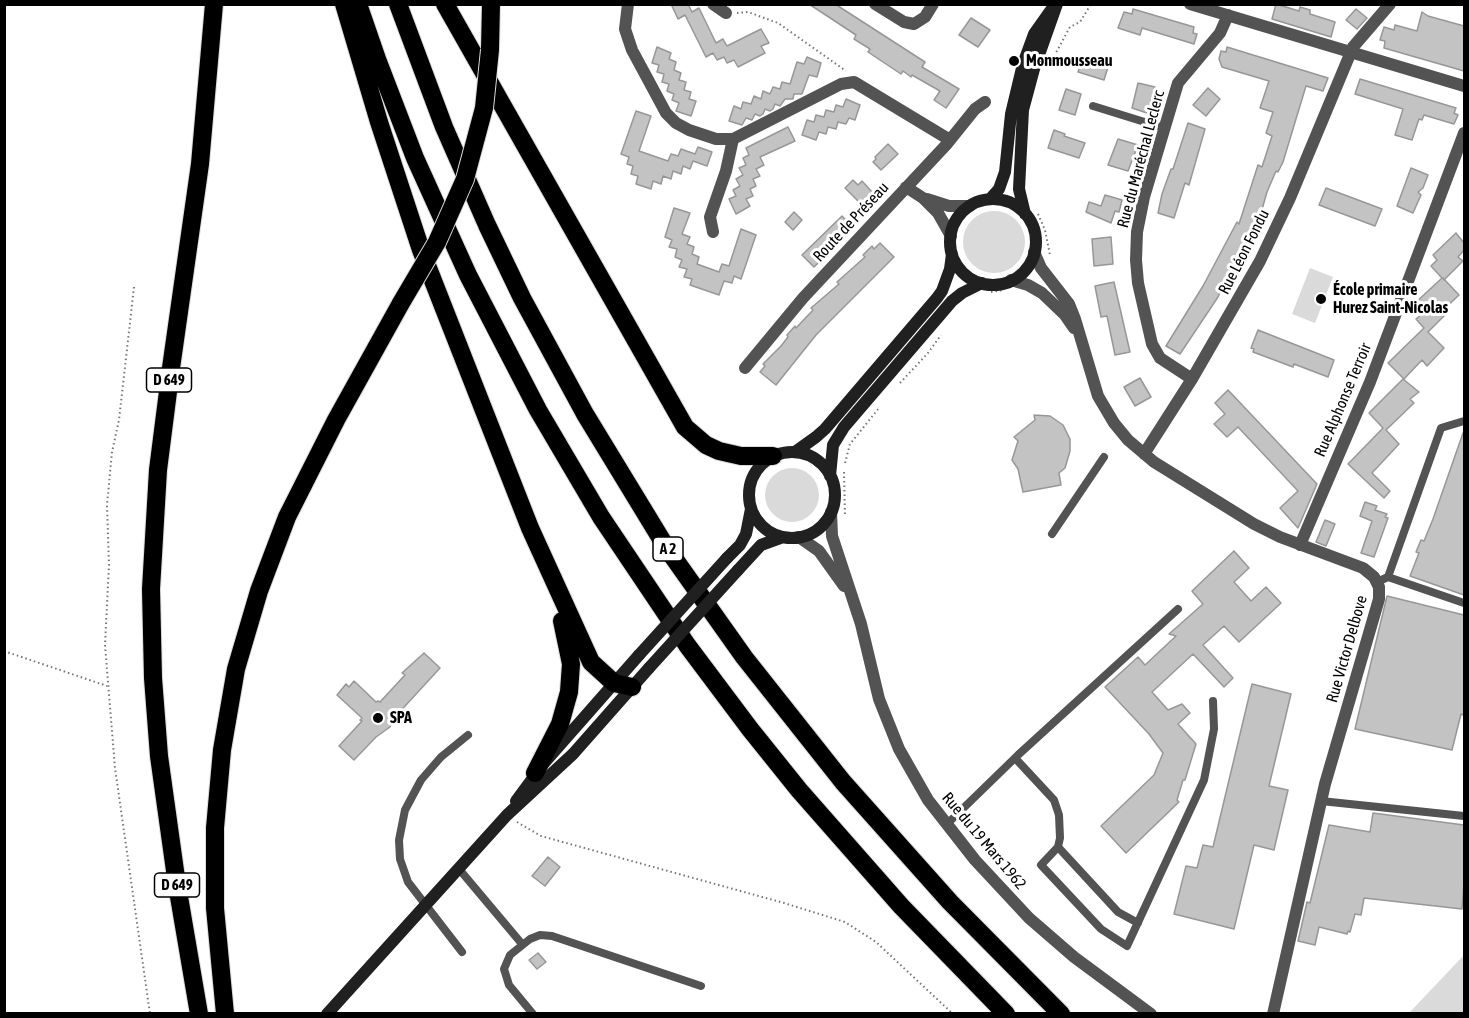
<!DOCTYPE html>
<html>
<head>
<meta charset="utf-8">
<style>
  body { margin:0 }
  #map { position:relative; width:1469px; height:1018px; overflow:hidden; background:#fff; font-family:"Asap Condensed",sans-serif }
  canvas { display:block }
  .frame { position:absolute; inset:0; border:6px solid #000; pointer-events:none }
</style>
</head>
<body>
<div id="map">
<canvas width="1469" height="1018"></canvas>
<div class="frame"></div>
</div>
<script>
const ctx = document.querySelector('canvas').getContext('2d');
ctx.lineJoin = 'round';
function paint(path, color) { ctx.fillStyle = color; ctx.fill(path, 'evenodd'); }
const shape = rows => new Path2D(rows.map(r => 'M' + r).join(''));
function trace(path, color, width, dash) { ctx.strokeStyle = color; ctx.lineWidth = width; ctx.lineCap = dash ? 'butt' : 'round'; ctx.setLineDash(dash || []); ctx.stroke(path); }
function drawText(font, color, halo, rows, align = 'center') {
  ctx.font = font + ' "Asap Condensed",sans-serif'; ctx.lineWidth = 6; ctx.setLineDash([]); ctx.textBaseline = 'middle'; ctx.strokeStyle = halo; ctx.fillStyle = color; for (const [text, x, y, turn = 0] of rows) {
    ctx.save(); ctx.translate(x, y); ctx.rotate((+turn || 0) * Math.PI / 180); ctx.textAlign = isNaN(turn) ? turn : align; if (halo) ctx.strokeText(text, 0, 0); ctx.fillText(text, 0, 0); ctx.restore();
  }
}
const green = shape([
  '963 242a31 31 0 1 1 62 0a31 31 0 1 1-62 0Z',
  [1310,268,1333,277,1315,323,1292,314],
  '765 495a27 27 0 1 1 54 0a27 27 0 1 1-54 0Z',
  [1464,955,1464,1013,1409,1013]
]);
const building = shape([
  [671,4,688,4,692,12,699,8,716,43,723,39,727,46,761,29,769,43,761,46,765,53,738,67,734,60,727,63,724,57,717,60,713,53,706,57,685,15,678,19,671,4],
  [809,4,835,4,925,62,922,67,959,89,946,108,934,100,940,91,912,75,911,77,903,71,901,74,868,52,870,49,854,39,856,35,809,4],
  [1276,4,1299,11,1300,7,1310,10,1310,14,1335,22,1331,37,1272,19,1276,4],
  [1133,9,1194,27,1193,33,1197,34,1194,44,1142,28,1140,35,1118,28,1124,12,1132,14,1133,9],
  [1356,9,1367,18,1357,29,1346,20,1356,9],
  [1422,12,1428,16,1464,26,1464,71,1384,48,1385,41,1380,40,1384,27,1394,30,1395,25,1417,31,1422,12],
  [971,18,990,30,978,47,959,35,971,18],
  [657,47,671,53,669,59,676,62,674,70,681,73,679,80,686,82,684,90,691,92,689,99,696,101,691,116,676,111,679,103,672,100,674,94,667,91,669,84,662,82,664,74,657,72,659,65,652,63,657,47],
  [1227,47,1328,78,1323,91,1306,86,1283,162,1278,172,1276,171,1267,192,1259,220,1229,273,1218,297,1180,354,1166,346,1203,286,1237,222,1239,224,1258,165,1262,167,1272,136,1266,133,1273,112,1260,108,1269,81,1222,67,1219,59,1221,51,1226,52,1227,47],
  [807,57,821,63,817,77,809,75,802,94,794,94,793,99,785,99,780,106,775,104,773,109,770,111,765,109,763,114,760,116,755,114,752,120,746,118,742,125,729,121,734,106,741,109,743,102,751,104,754,96,761,99,763,91,770,94,773,87,780,89,782,82,790,84,797,62,804,64,807,57],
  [1082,58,1108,67,1104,80,1078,72,1082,58],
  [1360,79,1456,108,1454,113,1458,115,1454,124,1424,115,1422,120,1419,119,1412,140,1395,135,1403,109,1355,94,1360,79],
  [1138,83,1155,87,1147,113,1132,108,1138,83],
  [1208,88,1220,99,1206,116,1193,105,1208,88],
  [1066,89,1081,94,1075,115,1059,110,1066,89],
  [846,99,860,105,855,120,849,118,846,124,838,122,836,129,828,127,826,134,819,132,816,140,802,135,807,120,814,122,816,115,824,117,826,110,834,112,836,105,843,107,846,99],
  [636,111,651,116,639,151,668,161,671,154,678,156,681,149,695,154,698,147,712,152,707,166,693,161,690,169,683,166,681,174,673,171,671,179,663,176,661,184,653,181,651,189,636,184,638,176,631,174,633,166,627,164,629,157,621,154,636,111],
  [1188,123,1205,129,1189,185,1185,183,1174,218,1158,213,1162,194,1171,169,1173,169,1188,123],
  [788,127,795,141,760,157,764,165,756,169,760,176,753,179,756,186,750,189,753,196,746,199,750,206,736,214,729,199,736,196,733,190,740,186,736,179,743,175,739,168,746,165,743,158,749,155,746,148,788,127],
  [1054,130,1065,134,1064,136,1085,143,1079,158,1048,148,1054,130],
  [1118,139,1138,145,1128,171,1108,165,1118,139],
  [888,144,898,154,881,170,873,162,876,159,875,157,888,144],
  [1411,168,1428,175,1423,188,1418,192,1421,195,1413,213,1397,206,1411,168],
  [853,180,858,185,862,181,873,193,861,204,845,188,853,180],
  [1326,188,1382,209,1375,226,1319,205,1326,188],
  [1105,195,1122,200,1119,212,1115,211,1111,223,1086,212,1089,202,1101,206,1105,195],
  [674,208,690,213,682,234,690,237,687,244,694,247,692,254,699,257,697,264,719,272,722,264,729,266,741,229,756,235,741,279,734,276,732,283,724,281,719,295,690,285,692,279,684,277,687,269,679,267,682,260,675,257,677,249,669,247,672,240,665,237,674,208],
  [794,212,802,220,793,230,785,222,794,212],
  [842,216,854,228,814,267,802,255,842,216],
  [1456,233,1464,243,1464,250,1458,257,1463,261,1444,280,1443,278,1459,295,1441,312,1445,315,1428,332,1444,348,1427,366,1422,360,1404,379,1388,363,1424,328,1416,319,1423,313,1414,304,1442,278,1431,266,1437,260,1433,255,1456,233],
  [1111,237,1113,264,1094,266,1092,239,1111,237],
  [880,243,894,257,816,335,776,385,760,372,765,366,763,364,781,346,788,337,787,335,795,326,796,328,813,310,811,308,839,284,837,282,865,257,863,255,872,246,874,249,880,243],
  [1114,282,1130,352,1115,355,1107,316,1101,317,1095,286,1114,282],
  [1258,330,1334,360,1328,377,1294,364,1293,367,1253,352,1254,349,1251,348,1258,330],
  [1140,378,1151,397,1135,406,1124,387,1140,378],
  [1403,379,1419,392,1410,399,1414,403,1386,430,1399,444,1372,473,1390,491,1384,498,1348,464,1383,428,1369,413,1403,379],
  [1228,390,1317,484,1298,528,1280,508,1298,491,1238,427,1227,437,1214,424,1225,414,1215,403,1228,390],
  [1034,415,1050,416,1063,425,1070,439,1070,451,1065,468,1059,473,1061,485,1023,492,1018,469,1012,460,1018,441,1014,437,1035,420,1034,415],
  [1463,433,1464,434,1464,595,1410,576,1419,553,1416,552,1421,540,1424,541,1433,519,1463,433],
  [1365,502,1377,506,1375,510,1387,514,1385,517,1388,518,1374,557,1361,553,1372,521,1360,516,1365,502],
  [1325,520,1335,524,1326,546,1316,542,1325,520],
  [1234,551,1249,568,1234,582,1251,601,1266,587,1281,603,1239,642,1224,626,1203,645,1233,678,1224,687,1193,654,1152,692,1168,710,1182,704,1190,713,1178,724,1196,744,1185,780,1183,780,1177,800,1179,802,1126,853,1101,826,1154,775,1163,753,1149,734,1105,687,1138,657,1145,665,1176,636,1169,634,1203,604,1192,591,1234,551],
  [1387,596,1464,615,1464,715,1461,714,1452,750,1355,729,1387,596],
  [424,653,440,668,395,717,390,727,376,737,354,760,339,746,362,721,360,720,362,718,337,695,346,684,349,687,354,681,376,702,378,701,380,702,405,675,402,673,424,653],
  [1252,684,1291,694,1269,786,1288,790,1274,850,1254,845,1234,929,1174,914,1186,866,1197,868,1203,845,1213,847,1252,684],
  [1373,813,1464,825,1464,884,1462,909,1364,898,1361,915,1355,914,1350,932,1348,931,1347,934,1319,927,1315,945,1298,941,1307,902,1310,903,1329,825,1370,832,1373,813],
  [548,857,560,867,545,886,532,876,548,857],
  [538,953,546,962,537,969,529,960,538,953]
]);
const path = shape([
  [737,13,748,12,778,23,846,71],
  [1052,60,1070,27,1080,22,1091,4],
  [1038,214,1045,230,1050,255],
  [134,287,119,420,112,452,107,505,109,565,105,645,115,768,150,1014],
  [991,292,1003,290],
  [900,383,928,353,941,335],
  [845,463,850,444,879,408],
  [844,472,845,517],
  [4,651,107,686],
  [517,822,541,836,784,903,845,922,876,942,953,1014]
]);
const lane = shape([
  [1093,106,1164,128],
  [1052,534,1104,457],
  [1388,577,1464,603],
  [1377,582,1388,577,1441,428,1464,421],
  [1015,758,1054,800,1059,815,1060,838,1058,847,1041,865,1101,929,1127,946,1204,780,1214,729,1213,701],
  [1321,801,1464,816],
  [946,825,1018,755,1178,609],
  [1058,847,1118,912,1138,923],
  [459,869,522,944],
  [462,952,408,882,400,859,399,840,405,810,421,780,441,757,468,735],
  [533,1014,509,985,504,969,510,955,530,939,540,935,552,936,701,986]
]);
const street = shape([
  [628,4,625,29,632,50,666,113,676,123,689,130,716,139,733,139,841,84,854,82,950,140],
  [713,4,726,13],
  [875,4,904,22,914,24,925,17,933,4],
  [1190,4,1464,86],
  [906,187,923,198,938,213,951,236],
  [927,199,949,206,970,206],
  [713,232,710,217,726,171,733,139],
  [1034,252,1041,268,1069,304,1075,319,1098,396,1114,423,1128,440,1154,462,1254,524,1280,537,1363,568,1374,577,1379,587,1379,599,1325,784,1273,1014],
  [1011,280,1028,285,1042,293,1065,315,1074,328],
  [745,368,803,298,946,145,975,109,985,102],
  [1192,379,1160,358,1152,344,1138,283,1136,260,1137,232,1144,197,1178,83,1220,33,1228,15],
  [1144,454,1192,379,1260,261,1290,198,1353,47,1390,4],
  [831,512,832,536,861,624,879,699,899,749,928,800,975,860,1029,918,1074,957,1151,1014],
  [799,537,819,551,844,586],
  [1300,545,1370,382,1464,133]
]);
const secondary = shape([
  [990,199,999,189,1005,172,1011,114,1023,64,1034,34,1051,10],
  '950 242a43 43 0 1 1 86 0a43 43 0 1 1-86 0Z',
  [1025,214,1019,189,1023,110,1034,69,1057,4],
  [795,452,816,437,825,429,937,298,942,291,950,269,952,254],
  '749 495a43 43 0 1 1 86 0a43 43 0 1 1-86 0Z',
  [830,476,833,445,844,427,952,301,962,293,982,283],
  [727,558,740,545,746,534,751,509],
  [738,570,761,545,783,537],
  [516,801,544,763,639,655],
  [327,1014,507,815,573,754,649,668]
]);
const highway = shape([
  [344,4,379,122,421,250,530,528,591,662,614,683,632,687],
  [358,4,377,59,415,158,468,275,538,410,601,517,687,645,750,729,799,790,901,906,1006,1014],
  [398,4,444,127,487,225,522,298,585,414,666,547,744,657,843,782,950,902,1061,1014],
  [445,4,685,427,706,445,719,451,741,456,773,456],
  [490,50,491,4],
  [535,773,560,724,569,692,571,664,562,621],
  [199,1014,177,885,159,756,153,678,151,589,158,470,171,368,200,164,214,4],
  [225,1014,215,908,215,828,222,750,236,669,259,591,287,517,336,420,401,303]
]);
const secondaryBridge = shape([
  [639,655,727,558],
  [649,668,738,570]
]);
const highwayBridge = shape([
  [401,303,437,242,465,179,484,108,490,50]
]);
const markers = [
  [1014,61,6,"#000"],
  [1321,299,6,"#000"],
  [378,718,6,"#000"]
];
const shields = [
  [169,380,45],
  [668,549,30],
  [177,885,45]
];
const shieldNames = [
  ["D 649",169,380],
  ["A 2",668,549],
  ["D 649",177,885]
];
const poiNames = [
  ["Monmousseau",1026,61],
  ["École primaire",1333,290],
  ["Hurez Saint-Nicolas",1333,308],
  ["SPA",390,718]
];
const streetNames = [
  ["Rue du Maréchal Leclerc",1141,159,-75],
  ["Route de Préseau",851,222,-47],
  ["Rue Léon Fondu",1244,252,-63],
  ["Rue Alphonse Terroir",1343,400,-67],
  ["Rue Victor Delbove",1347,649,-74],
  ["Rue du 19 Mars 1962",984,841,50]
];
paint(green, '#dadada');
paint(building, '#c3c3c3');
trace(building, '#979797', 1.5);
trace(highway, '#dbdbdb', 20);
trace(path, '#757575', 2, [1.5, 3]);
trace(lane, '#535353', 8);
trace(street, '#535353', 12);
trace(secondary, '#202020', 12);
trace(highway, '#000', 18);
trace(highwayBridge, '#dbdbdb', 20, []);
trace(secondaryBridge, '#202020', 12);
trace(highwayBridge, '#000', 18);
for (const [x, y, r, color] of markers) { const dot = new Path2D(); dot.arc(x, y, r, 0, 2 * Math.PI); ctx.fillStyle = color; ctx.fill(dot); trace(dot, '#fff', 2); }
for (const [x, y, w] of shields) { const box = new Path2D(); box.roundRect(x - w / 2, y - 12, w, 24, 4.5); ctx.fillStyle = '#fff'; ctx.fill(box); trace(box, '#000', 1.5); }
drawText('bold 15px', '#000', null, shieldNames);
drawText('bold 16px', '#000', '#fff', poiNames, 'left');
drawText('16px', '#000', '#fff', streetNames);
</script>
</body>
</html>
